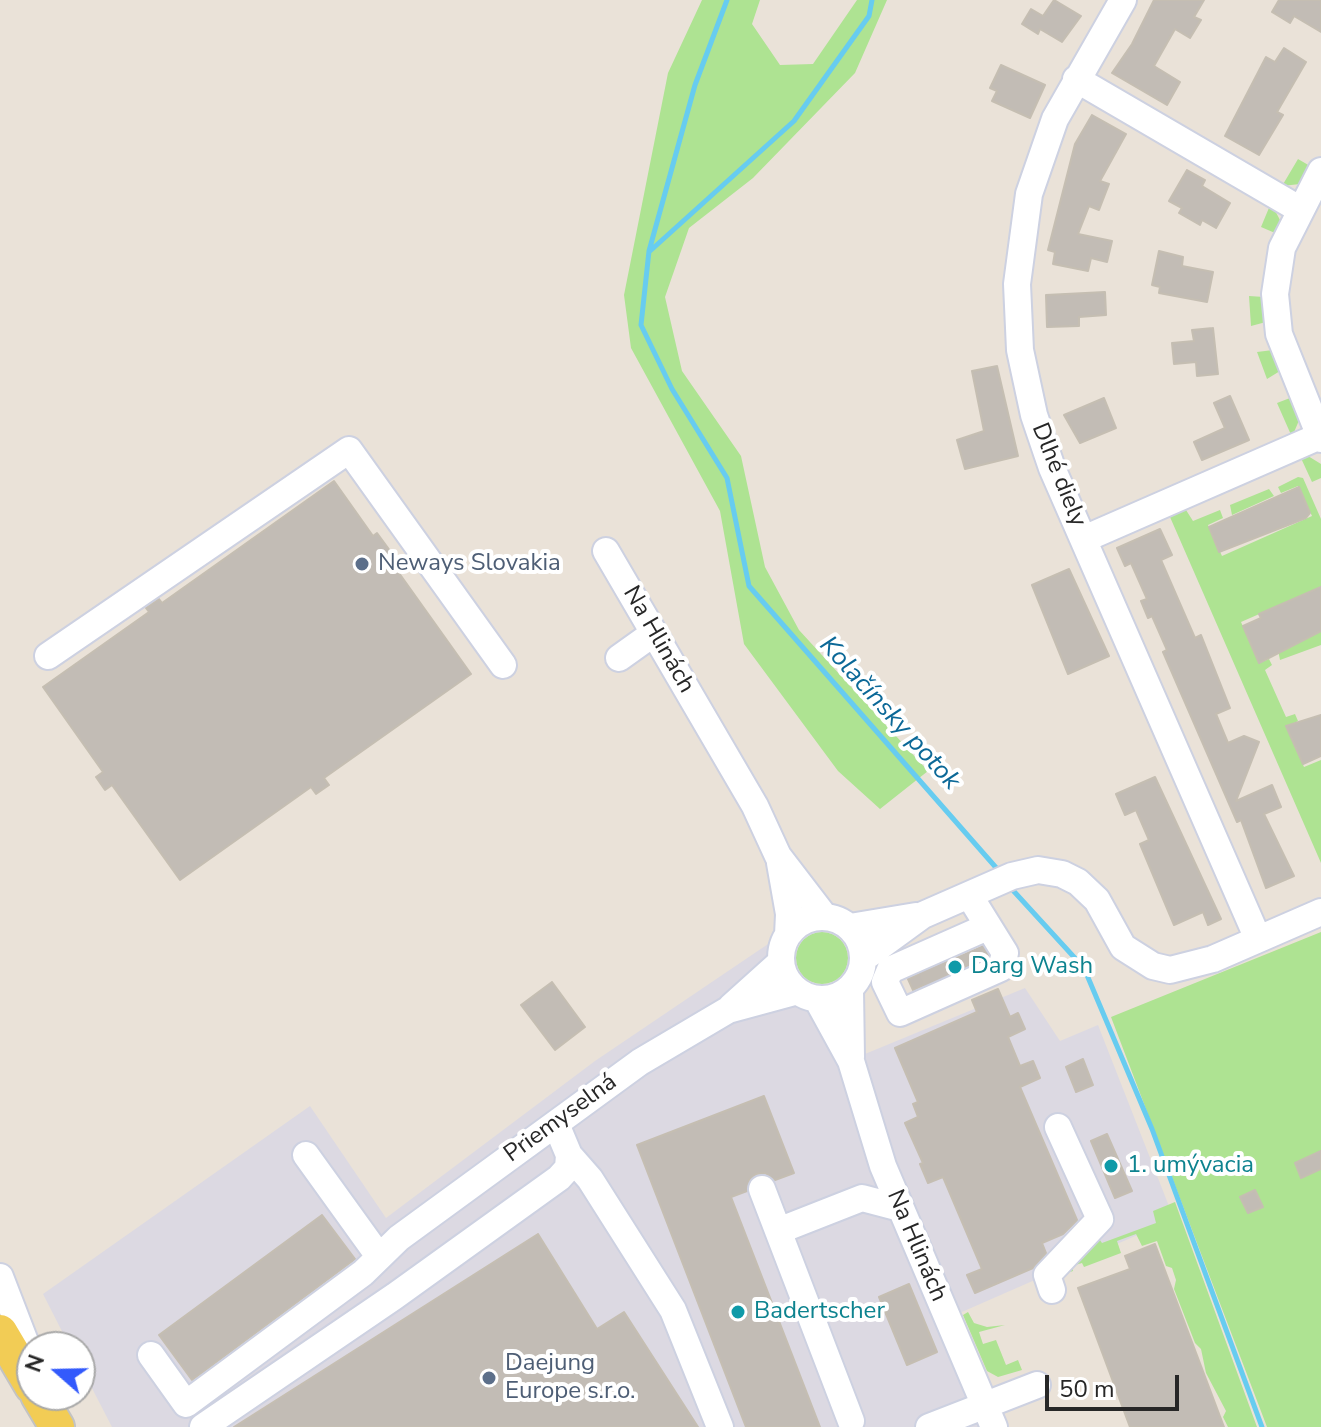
<!DOCTYPE html>
<html>
<head>
<meta charset="utf-8">
<style>
  body { margin:0 }
  #map { position:relative; width:1321px; height:1427px; overflow:hidden; background:#eae2d8; font-family:"Nunito Sans",sans-serif }
  canvas { display:block }
  .north { position:absolute; left:16px; top:1331px; width:80px; height:80px; box-sizing:border-box; background:#fff; border:2px solid #a9a9a9; border-radius:50%; rotate:290deg; font-size:22px; font-weight:700; line-height:32px; text-align:center; color:#272727 }
  .north::after { content:''; display:block; margin:auto; width:28px; height:36px; background:#335afc; clip-path:polygon(50% 0,100% 100%,50% 72%,0 100%) }
  .scale { position:absolute; left:1045px; top:1375px; width:134px; height:36px; box-sizing:border-box; border:4px solid #272727; border-top:0; padding-left:10px; font-size:24px; line-height:28px; white-space:nowrap; color:#272727; -webkit-text-stroke:6px #fff; paint-order:stroke }
</style>
</head>
<body>
<div id="map">
<canvas width="1321" height="1427"></canvas>
<div class="north">N</div>
<div class="scale">50 m</div>
</div>
<script>
const ctx = document.querySelector('canvas').getContext('2d');
ctx.lineJoin = 'round';
function paint(path, color) { ctx.fillStyle = color; ctx.fill(path, 'evenodd'); }
const shape = rows => new Path2D(rows.map(r => 'M' + r).join(''));
function trace(path, color, width, dash) { ctx.strokeStyle = color; ctx.lineWidth = width; ctx.lineCap = dash ? 'butt' : 'round'; ctx.setLineDash(dash || []); ctx.stroke(path); }
function drawText(font, color, halo, rows, align = 'center') {
  ctx.font = font + ' "Nunito Sans",sans-serif'; ctx.lineWidth = 8; ctx.setLineDash([]); ctx.textBaseline = 'middle'; ctx.strokeStyle = halo; ctx.fillStyle = color; for (const [text, x, y, turn = 0] of rows) {
    ctx.save(); ctx.translate(x, y); ctx.rotate((+turn || 0) * Math.PI / 180); ctx.textAlign = isNaN(turn) ? turn : align; if (halo) ctx.strokeText(text, 0, 0); ctx.fillText(text, 0, 0); ctx.restore();
  }
}
const industrial = shape([
  [774,940,848,1061,1025,988,1060,1041,1098,1025,1174,1219,955,1315,992,1427,112,1427,80,1365,80,1347,70,1347,43,1294,310,1106,386,1218,595,1061]
]);
const green = shape([
  [702,0,760,0,752,24,780,65,813,64,857,0,887,0,855,73,753,178,689,228,665,297,682,371,741,456,765,567,799,630,928,771,880,809,838,771,744,644,720,511,631,348,624,295,668,73],
  [1298,159,1310,166,1300,184,1282,186],
  [1271,203,1280,220,1275,233,1261,227],
  [1249,296,1264,297,1266,322,1251,326],
  [1273,350,1280,371,1267,379,1257,352],
  [1290,398,1300,418,1292,437,1277,403],
  [1300,456,1308,456,1321,464,1321,478,1312,482],
  [1298,477,1303,478,1321,519,1321,587,1241,622,1259,663,1269,659,1272,665,1265,670,1286,717,1295,714,1298,721,1287,727,1304,767,1321,760,1321,863,1170,517,1186,510,1193,521,1220,510,1223,518,1208,525,1222,556,1312,516,1298,486,1281,493,1278,487],
  [1269,489,1274,496,1232,515,1230,505],
  [1321,631,1321,645,1280,660,1278,650],
  '796 958a26 26 0 1 1 52 0a26 26 0 1 1-52 0Z',
  [1321,932,1321,1427,1267,1427,1111,1017],
  [1175,1202,1257,1427,1228,1427,1223,1417,1226,1411,1206,1373,1201,1349,1195,1343,1174,1289,1176,1280,1172,1268,1166,1266,1157,1241,1142,1246,1136,1234,1117,1241,1121,1253,1084,1267,1082,1263,1072,1266,1073,1271,1064,1274,1097,1236,1102,1243,1156,1223,1153,1211],
  [968,1312,974,1323,987,1327,1005,1325,979,1332,983,1344,996,1340,1006,1365,1018,1360,1022,1370,998,1377,987,1371,963,1315]
]);
const stream = shape([
  [727,0,695,85,649,251,641,325,672,389,727,478,749,586,999,871],
  [650,251,794,121,869,16,872,0],
  [1009,886,1084,968,1152,1129,1262,1427]
]);
const building = shape([
  [1054,0,1081,16,1062,42,1040,29,1038,34,1022,24,1031,9,1043,16,1054,0],
  [1154,0,1204,0,1194,17,1201,20,1190,38,1175,29,1154,66,1180,82,1167,105,1112,73,1132,44,1154,0],
  [1279,0,1321,0,1321,32,1294,16,1290,23,1272,12,1279,0],
  [1284,48,1306,62,1277,112,1283,115,1259,155,1225,136,1266,57,1275,62,1284,48],
  [1001,65,1045,85,1030,118,992,101,997,91,990,88,1001,65],
  [1092,115,1126,134,1100,181,1109,184,1099,210,1089,206,1078,234,1112,241,1107,262,1091,258,1088,271,1053,264,1055,252,1048,250,1075,144,1092,115],
  [1187,170,1205,180,1202,186,1230,203,1216,228,1202,220,1200,225,1179,213,1182,208,1169,201,1187,170],
  [1159,251,1183,257,1182,266,1213,272,1207,302,1159,293,1160,287,1152,285,1159,251],
  [1105,292,1106,315,1079,317,1079,326,1047,327,1046,295,1105,292],
  [1213,328,1218,374,1197,376,1196,362,1174,364,1172,343,1194,341,1192,330,1213,328],
  [997,366,1018,456,965,469,957,440,984,431,972,371,997,366],
  [1230,396,1249,440,1202,460,1194,442,1225,428,1214,403,1230,396],
  [1104,398,1116,428,1080,443,1064,415,1104,398],
  [334,481,373,536,377,533,388,548,398,563,394,566,471,674,324,778,329,785,316,794,311,787,180,880,112,785,105,790,96,777,103,772,43,687,149,612,146,608,159,599,162,603,334,481],
  [1299,487,1310,513,1306,518,1219,552,1209,527,1299,487],
  [1160,529,1172,555,1161,560,1195,638,1201,635,1230,708,1216,714,1228,743,1244,736,1259,742,1236,801,1272,785,1281,807,1264,814,1294,876,1266,888,1241,820,1237,822,1163,652,1167,650,1152,616,1148,618,1141,601,1147,599,1131,563,1125,566,1117,548,1160,529],
  [1069,569,1109,656,1068,674,1032,585,1069,569],
  [1321,587,1321,631,1259,663,1243,626,1261,618,1259,614,1321,587],
  [1321,715,1321,756,1303,764,1286,726,1321,715],
  [1155,777,1221,919,1208,925,1203,912,1174,925,1140,844,1149,840,1136,810,1125,815,1116,794,1155,777],
  [982,947,988,956,913,990,908,979,982,947],
  [552,982,585,1027,555,1050,521,1005,552,982],
  [998,989,1010,1017,1018,1013,1025,1029,1008,1037,1020,1066,1033,1061,1040,1078,1020,1087,1077,1220,1063,1234,1042,1243,1046,1253,1033,1268,975,1293,967,1275,982,1269,943,1177,928,1183,920,1164,923,1163,905,1123,918,1117,913,1104,918,1102,895,1048,977,1012,972,1000,998,989],
  [1083,1059,1093,1085,1076,1092,1066,1067,1083,1059],
  [764,1096,794,1173,775,1180,765,1173,756,1174,749,1180,747,1191,731,1197,820,1427,746,1427,637,1145,764,1096],
  [1107,1134,1132,1191,1115,1198,1091,1141,1107,1134],
  [1321,1151,1321,1169,1301,1178,1295,1163,1321,1151],
  [1255,1190,1263,1207,1248,1213,1240,1197,1255,1190],
  [322,1215,355,1259,192,1380,159,1335,322,1215],
  [538,1234,597,1329,624,1312,698,1427,234,1427,538,1234],
  [1155,1244,1224,1427,1130,1427,1078,1288,1130,1269,1125,1256,1155,1244],
  [909,1284,937,1352,907,1365,879,1297,909,1284]
]);
const minorTunnel = shape([
  [973,950,980,965],
  [950,960,956,975],
  [931,968,937,983]
]);
const minor = shape([
  [1123,0,1055,119,1029,194,1017,284,1020,350,1034,415,1052,468,1258,939],
  [1076,79,1299,209],
  [1321,171,1282,248,1275,294,1279,334,1321,439],
  [1084,539,1320,436],
  [606,551,755,806,778,856,824,916],
  [48,656,349,450,503,665],
  [619,658,654,633],
  [780,863,789,914,788,935],
  [969,895,1005,953,1001,968,900,1013,885,982,890,970,987,927],
  '781 958a41 41 0 1 1 82 0a41 41 0 1 1-82 0Z',
  [850,927,916,916],
  [864,958,923,915,1012,876,1038,870,1062,874,1078,882,1097,900,1123,947,1153,966,1170,970,1213,959,1321,912],
  [850,989,851,1057],
  [817,999,851,1061,883,1166,994,1427],
  [731,1007,781,962],
  [306,1155,378,1255],
  [569,1155,590,1179,673,1310,720,1427],
  [762,1189,851,1421],
  [778,1231,862,1198,900,1208],
  [0,1277,32,1360],
  [1052,1290,1047,1275,1100,1219,1058,1127],
  [151,1355,186,1404,363,1273,399,1238,640,1062,728,1010,798,991],
  [203,1427,395,1296,559,1178,568,1168,569,1155,556,1124],
  [929,1427,1037,1385]
]);
const major = shape([
  [0,1332,32,1386],
  [38,1395,57,1427]
]);
const markers = [
  [362,564,8,"#5c6f8a"],
  [955,967,8,"#0f9aa8"],
  [1111,1166,8,"#0f9aa8"],
  [738,1312,8,"#0f9aa8"],
  [489,1378,8,"#5c6f8a"]
];
const streetNames = [
  ["Dlhé diely",1058,475,68],
  ["Na Hlinách",658,640,60],
  ["Priemyselná",561,1119,-36],
  ["Na Hlinách",916,1246,67]
];
const serviceNames = [
  ["Neways Slovakia",378,564],
  ["Daejung",505,1364],
  ["Europe s.r.o.",505,1392]
];
const cultureNames = [
  ["Darg Wash",971,967],
  ["1. umývacia",1127,1166],
  ["Badertscher",754,1312]
];
const waterNames = [
  ["Kolačínsky potok",889,714,48]
];
paint(industrial, '#dcd9e2');
paint(green, '#aee392');
trace(stream, '#67ccf0', 5);
paint(building, '#c2bcb5');
trace(building, '#c5beb2', 2);
trace(minorTunnel, '#c3bdb5', 26, [26, 13]);
trace(minor, '#cdd1e1', 30);
trace(major, '#c3c3c3', 38);
trace(minor, '#fff', 26);
trace(major, '#f2cc55', 34);
for (const [x, y, r, color] of markers) { const dot = new Path2D(); dot.arc(x, y, r, 0, 2 * Math.PI); ctx.fillStyle = color; ctx.fill(dot); trace(dot, '#fff', 3); }
drawText('24px', '#272727', '#fff', streetNames);
drawText('24px', '#4e5e75', '#fff', serviceNames, 'left');
drawText('24px', '#0d838f', '#fff', cultureNames, 'left');
drawText('italic 26px', '#0b6897', '#fff', waterNames);
</script>
</body>
</html>
